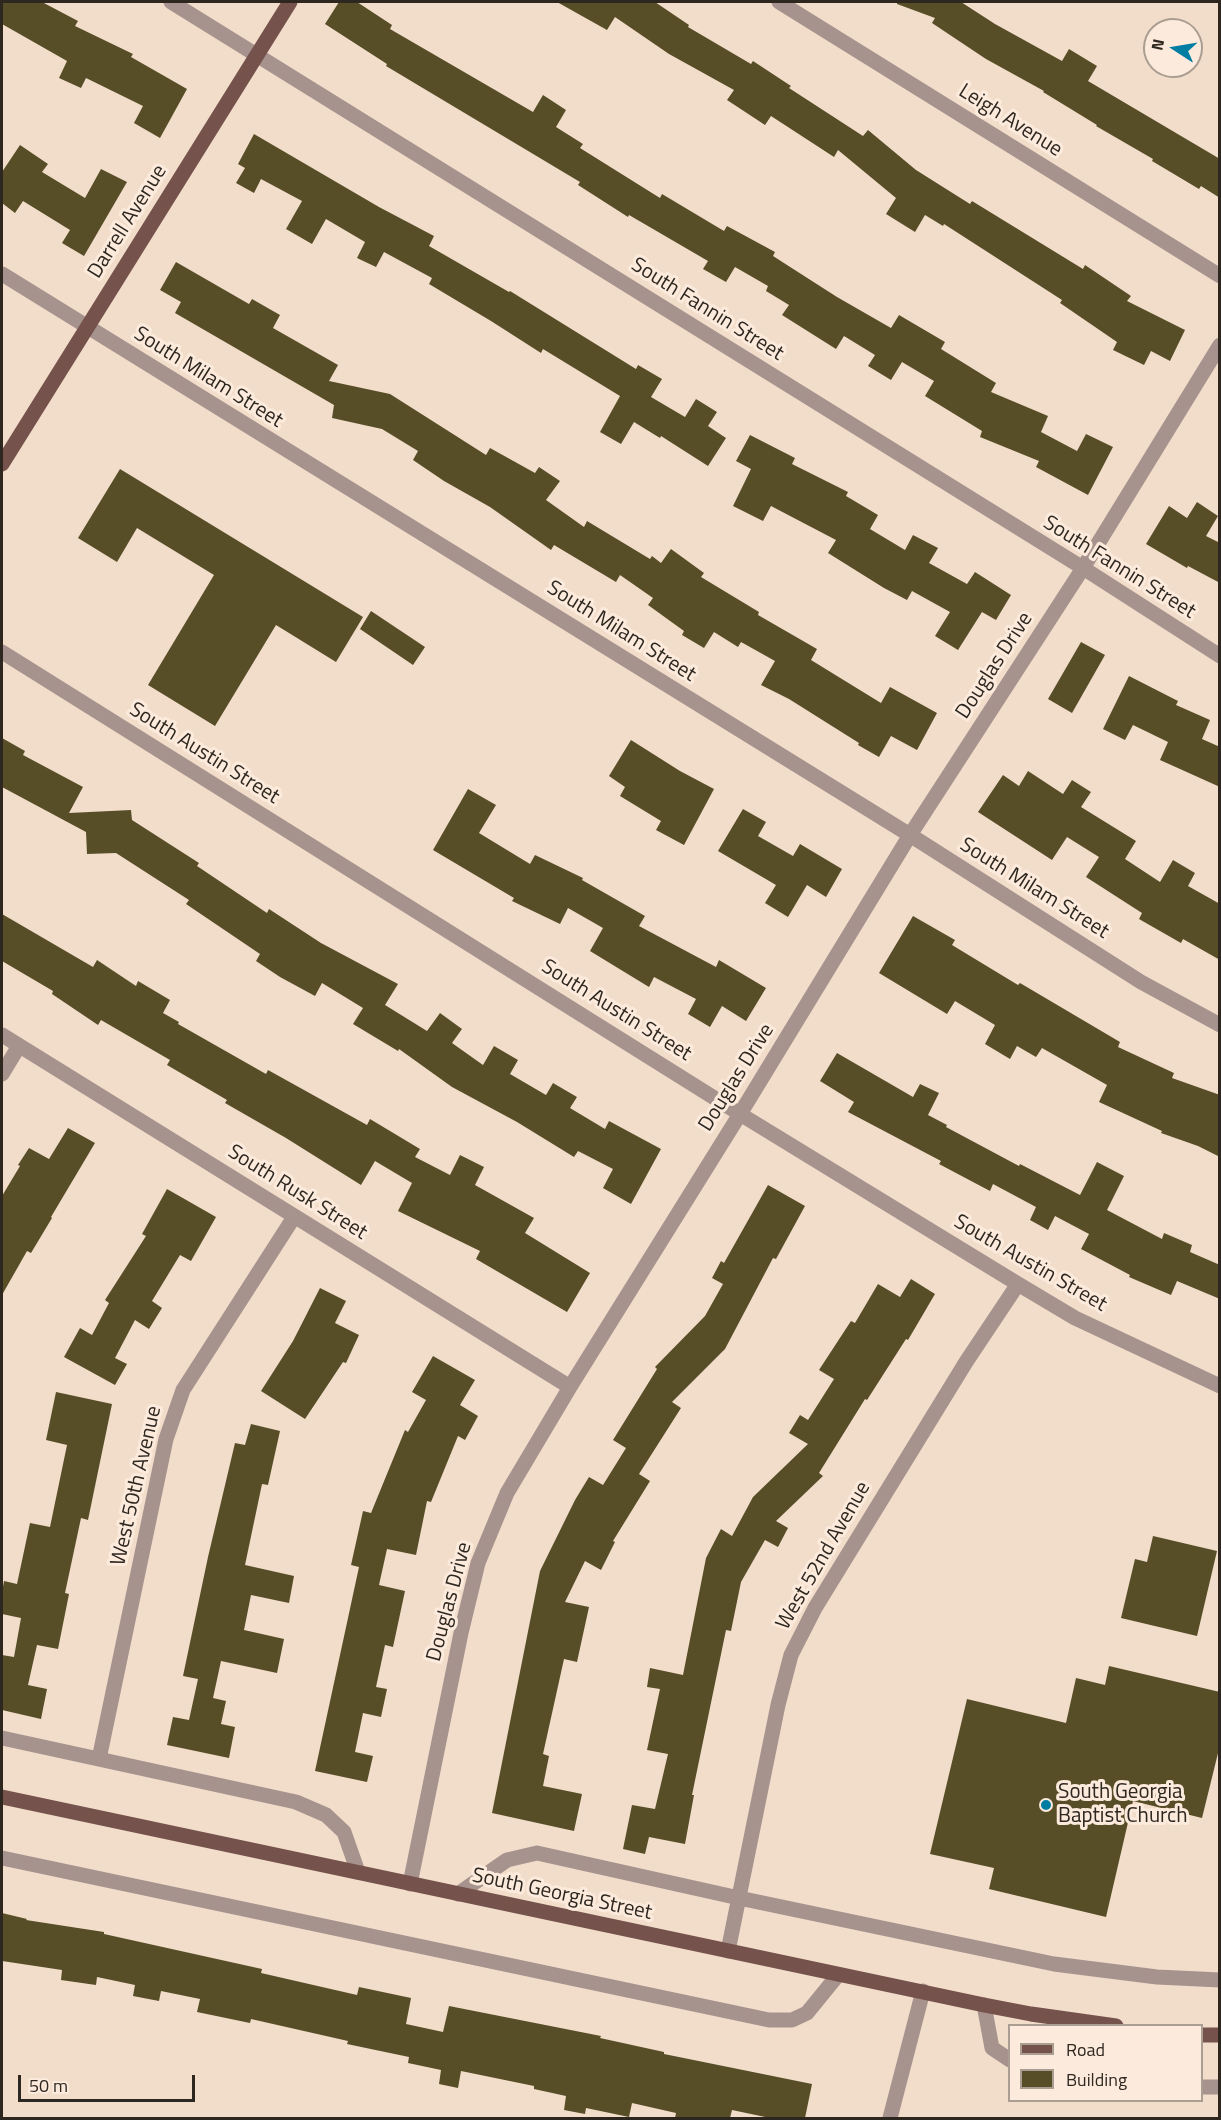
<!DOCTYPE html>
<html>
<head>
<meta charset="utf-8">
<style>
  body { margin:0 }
  #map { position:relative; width:1221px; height:2120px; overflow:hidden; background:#f2ddca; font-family:"Titillium Web",sans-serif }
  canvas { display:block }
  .frame { position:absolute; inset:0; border:3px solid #2e2720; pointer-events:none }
  .legend { position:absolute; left:1008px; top:2024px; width:195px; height:78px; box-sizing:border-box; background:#fcebdc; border:2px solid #aa9d91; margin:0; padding:8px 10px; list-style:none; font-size:18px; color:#2e2720 }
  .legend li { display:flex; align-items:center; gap:12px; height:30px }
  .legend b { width:30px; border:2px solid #aa9d91 }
  .north { position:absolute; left:1143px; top:18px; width:60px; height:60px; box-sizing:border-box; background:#fcebdc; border:2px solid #aa9d91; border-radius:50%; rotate:282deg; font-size:16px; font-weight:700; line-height:24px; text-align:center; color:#2e2720 }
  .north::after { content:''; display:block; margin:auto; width:21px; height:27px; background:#007da3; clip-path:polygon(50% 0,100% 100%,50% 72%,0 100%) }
  .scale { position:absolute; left:18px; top:2075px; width:177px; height:27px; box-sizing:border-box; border:3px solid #2e2720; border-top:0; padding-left:8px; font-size:18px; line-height:21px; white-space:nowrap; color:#2e2720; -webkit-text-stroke:4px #fcebdc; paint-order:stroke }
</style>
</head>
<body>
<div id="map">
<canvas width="1221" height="2120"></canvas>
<div class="frame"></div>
<ul class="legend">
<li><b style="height:8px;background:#75524b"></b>Road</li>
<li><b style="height:16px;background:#574e28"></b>Building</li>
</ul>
<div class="north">N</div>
<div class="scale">50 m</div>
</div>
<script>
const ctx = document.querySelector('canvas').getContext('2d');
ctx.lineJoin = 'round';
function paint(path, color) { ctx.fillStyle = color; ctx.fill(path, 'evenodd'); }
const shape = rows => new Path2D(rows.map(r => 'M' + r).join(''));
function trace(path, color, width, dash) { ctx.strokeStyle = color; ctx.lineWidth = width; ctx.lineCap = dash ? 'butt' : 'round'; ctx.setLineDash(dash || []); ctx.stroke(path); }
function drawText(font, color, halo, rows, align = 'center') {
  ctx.font = font + ' "Titillium Web",sans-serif'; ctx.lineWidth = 6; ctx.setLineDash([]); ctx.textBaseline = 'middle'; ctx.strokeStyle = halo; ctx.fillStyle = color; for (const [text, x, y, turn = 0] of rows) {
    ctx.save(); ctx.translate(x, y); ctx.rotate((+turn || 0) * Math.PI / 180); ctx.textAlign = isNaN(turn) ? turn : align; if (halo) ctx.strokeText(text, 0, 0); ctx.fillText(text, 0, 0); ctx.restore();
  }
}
const building = shape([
  [2,2,42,2,78,21,75,26,133,54,131,57,187,89,160,138,134,123,143,106,86,78,81,88,59,78,67,61,2,24],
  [339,2,357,2,392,25,390,29,533,112,543,95,566,110,556,127,583,144,580,148,660,198,662,194,724,231,727,226,775,252,773,256,837,297,891,328,899,315,945,342,941,349,996,383,991,392,1048,416,1041,432,1077,451,1086,434,1113,447,1088,495,1036,467,1039,461,980,437,982,431,925,396,934,381,902,362,891,380,868,366,875,355,844,336,836,349,782,315,789,305,766,291,768,286,735,267,726,282,703,269,708,261,629,215,628,217,578,185,580,182,386,66,387,64,325,24],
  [557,2,655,2,689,25,688,27,751,64,753,61,791,86,789,88,863,136,868,130,916,170,970,204,972,201,1083,269,1085,265,1131,296,1127,301,1185,330,1170,361,1151,351,1144,365,1113,350,1117,342,1060,303,1062,300,944,224,943,226,925,215,915,232,886,214,896,198,838,150,834,157,771,116,765,125,727,100,734,90,669,54,615,17,607,30],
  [897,2,961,2,995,24,1062,61,1069,49,1097,66,1088,81,1220,159,1220,198,1201,186,1199,189,1152,161,1153,159,1096,126,1097,125,1043,92,1044,91,986,59,932,23,935,18,897,4],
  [254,134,379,207,434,236,429,246,509,292,510,291,636,369,638,365,662,379,651,397,685,417,696,399,717,412,708,426,726,438,708,466,661,436,660,438,634,422,621,444,600,432,620,396,543,349,541,353,491,321,429,284,432,278,384,252,376,267,357,258,365,242,326,219,312,244,286,229,302,201,261,179,254,193,236,183,245,168,238,164],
  [20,145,48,164,42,172,85,198,101,169,127,182,84,256,62,243,70,230,23,201,15,213,2,203,2,172],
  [176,262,249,304,252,299,280,315,273,328,338,365,329,381,390,394,486,455,490,448,535,473,539,467,560,481,546,500,584,527,587,521,650,559,652,556,661,563,671,549,704,573,701,577,759,612,758,615,817,649,811,660,881,703,890,687,937,713,917,750,891,736,879,757,858,745,859,743,789,699,761,685,775,661,741,642,738,647,714,632,704,648,682,635,684,631,648,605,653,598,620,575,616,582,554,545,551,550,490,507,444,481,413,460,418,451,382,429,332,418,334,405,175,313,181,302,160,290],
  [750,435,795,458,792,464,848,492,846,496,878,515,870,529,905,550,913,535,938,548,929,563,967,584,975,572,1011,595,996,620,982,612,958,650,935,636,950,612,912,591,907,600,884,588,828,553,836,540,771,506,763,521,733,506,751,469,736,461],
  [120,469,363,617,336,662,276,625,215,726,148,685,214,575,137,528,117,562,78,538],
  [1197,502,1218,516,1206,536,1220,543,1220,583,1188,566,1187,568,1146,544,1169,506,1187,518],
  [371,611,425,647,413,665,360,629],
  [1081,642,1105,655,1072,713,1048,699],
  [1129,676,1178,701,1176,705,1210,720,1202,739,1220,747,1220,787,1160,760,1168,742,1133,725,1125,740,1103,729],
  [2,738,25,751,23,755,83,787,69,813,131,810,132,820,199,863,197,866,267,913,269,909,321,943,398,984,385,1005,427,1031,440,1013,462,1029,452,1043,483,1065,494,1046,518,1060,510,1074,546,1095,553,1083,577,1097,570,1108,605,1129,609,1121,661,1149,631,1204,603,1188,613,1169,578,1151,574,1157,517,1122,452,1087,399,1049,398,1051,353,1024,363,1008,322,983,315,996,280,977,256,961,260,954,186,904,189,900,116,853,87,854,86,832,2,787],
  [631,740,680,771,714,789,684,845,656,830,661,821,620,796,625,787,609,776],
  [1028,771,1063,794,1072,780,1091,792,1081,807,1136,841,1125,859,1160,882,1173,860,1195,873,1188,886,1220,904,1220,960,1183,939,1181,943,1139,919,1142,913,1086,877,1099,857,1067,837,1052,860,978,812,1003,775,1019,786],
  [468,789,496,805,479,833,530,864,535,855,583,878,582,880,645,916,639,926,716,967,719,960,766,988,746,1021,722,1006,710,1027,688,1014,696,999,654,977,649,987,590,951,603,928,568,908,560,924,512,901,514,898,433,850],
  [743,809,766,822,758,836,793,856,800,844,842,869,826,897,807,885,788,917,765,903,776,885,718,851],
  [2,914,93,967,97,960,136,986,138,981,170,1000,163,1013,179,1022,178,1024,266,1074,268,1070,367,1125,370,1119,420,1149,415,1157,450,1175,460,1155,484,1167,475,1185,534,1218,525,1233,590,1273,567,1312,476,1259,480,1251,398,1211,412,1183,375,1161,361,1185,286,1138,225,1103,227,1100,167,1065,170,1060,101,1020,98,1025,52,994,53,991,2,961],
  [913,916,955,940,952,945,1018,985,1020,983,1120,1042,1118,1047,1174,1073,1172,1078,1220,1095,1220,1157,1198,1146,1161,1133,1162,1131,1099,1102,1107,1085,1042,1048,1036,1057,1017,1046,1010,1059,985,1044,995,1025,955,1001,947,1014,879,973],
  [837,1053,913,1097,920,1084,939,1093,928,1115,947,1125,946,1127,1019,1166,1020,1164,1080,1195,1097,1162,1124,1176,1107,1210,1162,1239,1164,1233,1192,1245,1190,1252,1220,1265,1220,1299,1177,1281,1171,1295,1129,1277,1130,1275,1081,1249,1089,1234,1055,1216,1048,1230,1030,1220,1036,1207,993,1184,990,1191,939,1164,941,1161,848,1112,854,1102,820,1081],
  [68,1128,95,1143,51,1217,52,1218,31,1253,27,1251,2,1295,2,1196,20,1166,18,1165,29,1148,49,1159],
  [768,1185,805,1206,776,1259,773,1258,725,1349,672,1402,681,1408,639,1474,650,1481,613,1541,615,1542,601,1570,585,1561,565,1602,589,1607,577,1662,564,1659,543,1754,549,1756,543,1786,582,1794,574,1831,492,1813,540,1571,575,1500,589,1477,603,1485,626,1448,613,1440,657,1369,655,1367,705,1316,723,1284,712,1278,721,1261,724,1263],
  [167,1189,216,1217,191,1261,180,1255,152,1301,162,1308,149,1329,135,1320,115,1358,127,1364,115,1385,64,1357,80,1328,92,1335,109,1303,105,1300,146,1236,142,1234],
  [911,1279,935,1294,908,1340,906,1339,867,1400,865,1399,819,1473,823,1476,776,1521,788,1528,778,1547,765,1540,741,1582,731,1631,726,1630,692,1795,694,1795,685,1844,649,1837,645,1854,623,1849,632,1805,655,1809,668,1754,647,1750,660,1689,647,1687,650,1668,683,1675,706,1558,721,1529,732,1536,753,1497,808,1444,789,1433,800,1415,808,1420,834,1379,819,1370,851,1321,855,1323,878,1284,900,1297],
  [320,1288,346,1301,335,1323,359,1335,346,1363,343,1362,305,1419,261,1391,293,1341],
  [433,1356,475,1380,460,1405,478,1416,465,1440,458,1436,431,1502,427,1501,416,1555,387,1549,379,1585,405,1591,393,1647,385,1645,376,1687,387,1689,381,1717,363,1713,355,1752,373,1756,367,1782,315,1771,359,1567,351,1565,363,1511,371,1513,405,1430,408,1432,426,1400,412,1392],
  [56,1392,112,1404,88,1520,81,1518,65,1593,69,1594,58,1649,37,1645,28,1685,47,1689,41,1719,2,1710,2,1655,14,1657,21,1618,2,1614,2,1592,4,1581,17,1584,30,1523,50,1527,67,1445,46,1440],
  [251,1424,280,1431,268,1485,262,1484,245,1565,294,1576,289,1603,251,1595,244,1630,284,1639,277,1673,221,1661,213,1698,226,1701,221,1724,235,1727,229,1758,167,1745,173,1717,189,1720,198,1679,183,1676,208,1557,235,1443,245,1445],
  [1153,1536,1217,1551,1197,1636,1121,1618,1135,1559,1147,1562],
  [1109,1666,1220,1692,1220,1745,1202,1818,1133,1801,1106,1917,989,1889,994,1868,930,1854,967,1699,1066,1723,1076,1678,1105,1685],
  [2,1913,27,1919,26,1920,104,1932,104,1934,262,1969,261,1973,357,1995,359,1987,411,1998,406,2024,443,2032,449,2006,601,2036,600,2038,664,2052,664,2054,812,2084,805,2118,770,2118,732,2110,730,2118,675,2118,676,2113,632,2103,629,2117,586,2108,585,2114,564,2110,566,2096,534,2089,534,2086,461,2071,458,2088,439,2084,441,2070,408,2063,409,2057,347,2044,348,2041,251,2019,250,2023,197,2012,200,1999,161,1991,159,2001,133,1996,135,1985,97,1977,96,1985,61,1980,62,1970,2,1961]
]);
const minor = shape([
  [171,2,1083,568,1220,656],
  [779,2,1220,276],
  [2,274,910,835,1141,982,1220,1025],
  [2,652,740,1114,1018,1284,1075,1318,1220,1386],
  [2,1035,570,1387],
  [2,1074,19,1046],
  [2,1738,296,1802,326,1815,344,1832,358,1872],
  [99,1759,166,1439,183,1390,294,1217],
  [2,1858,769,2020,792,2020,807,2013,838,1975],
  [410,1884,461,1633,478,1563,507,1493,570,1387,740,1114,910,835,1083,568,1220,345],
  [458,1894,507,1860,537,1853,739,1898,1054,1964,1157,1977,1220,1980],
  [728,1951,778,1705,791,1655,815,1608,966,1362,1018,1284],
  [984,2005,992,2048,1010,2060],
  [1202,2087,1220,2087],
  [890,2118,923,1991]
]);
const major = shape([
  [2,464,290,2],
  [2,1797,984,2005,1031,2014,1116,2026],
  [1202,2035,1220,2035]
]);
const markers = [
  [1046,1805,6,"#007da3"]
];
const streetNames = [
  ["Leigh Avenue",1010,121,32],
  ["Darrell Avenue",128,222,-58],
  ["South Fannin Street",707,310,32],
  ["South Milam Street",208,378,32],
  ["South Fannin Street",1119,568,32],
  ["South Milam Street",621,632,32],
  ["Douglas Drive",995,666,-57],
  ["South Austin Street",204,754,32],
  ["South Milam Street",1034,889,32],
  ["South Austin Street",616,1011,32],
  ["Douglas Drive",737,1078,-58],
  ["South Rusk Street",297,1193,32],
  ["South Austin Street",1030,1264,30],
  ["West 50th Avenue",137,1486,-77],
  ["West 52nd Avenue",824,1556,-60],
  ["Douglas Drive",450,1602,-75],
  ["South Georgia Street",562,1895,12]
];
const poiNames = [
  ["South Georgia",1058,1793],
  ["Baptist Church",1058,1817]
];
paint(building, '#574e28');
trace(minor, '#a7938e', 15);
trace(major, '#75524b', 15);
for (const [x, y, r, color] of markers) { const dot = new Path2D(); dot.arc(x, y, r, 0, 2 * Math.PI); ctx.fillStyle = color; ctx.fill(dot); trace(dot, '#fcebdc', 2); }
drawText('21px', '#2e2720', '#fcebdc', streetNames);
drawText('21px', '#2e2720', '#fcebdc', poiNames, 'left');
</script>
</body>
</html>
